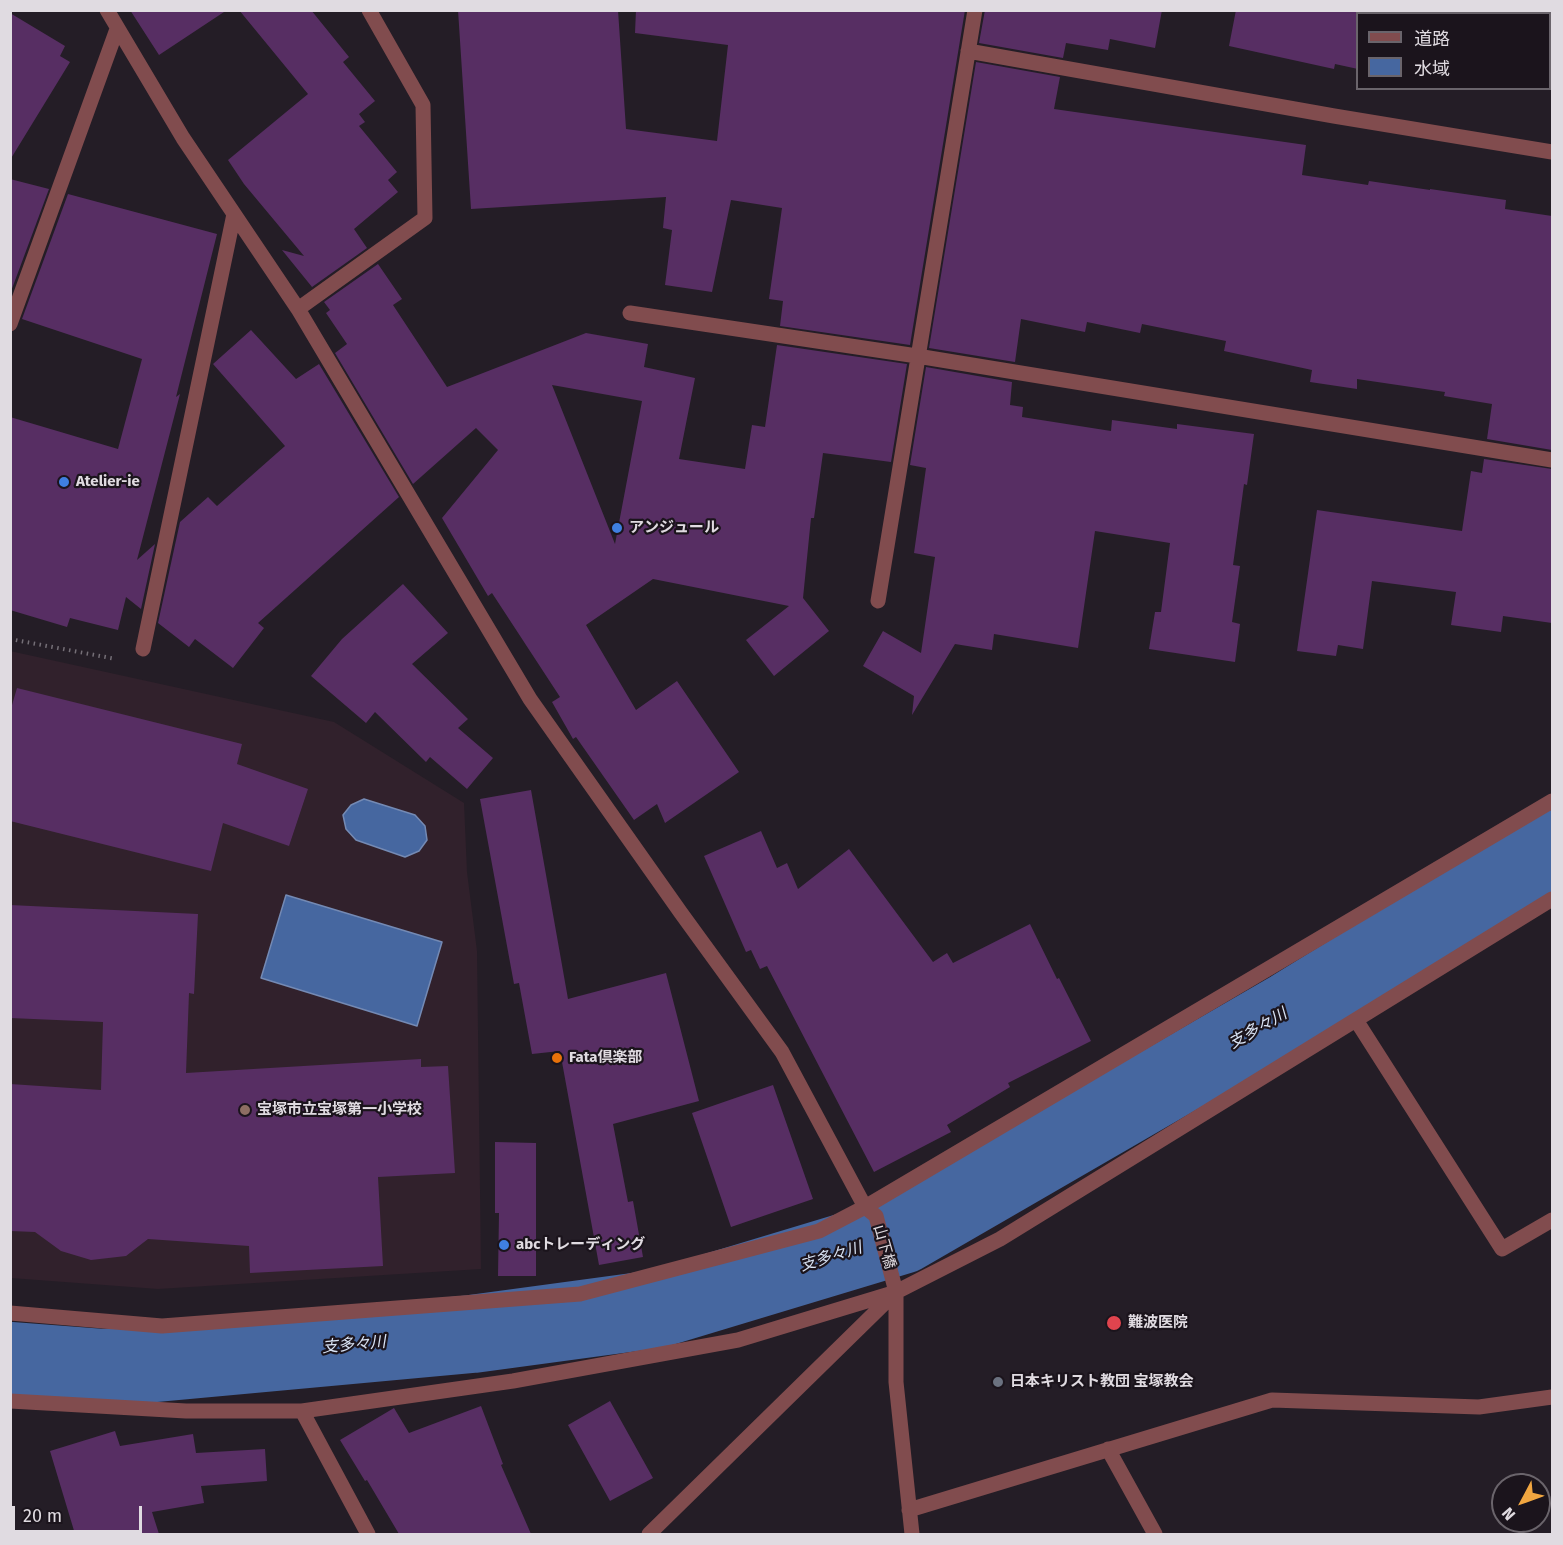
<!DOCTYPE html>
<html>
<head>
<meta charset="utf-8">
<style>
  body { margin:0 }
  #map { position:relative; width:1563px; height:1545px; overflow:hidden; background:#241d26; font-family:"Fira Sans","Noto Sans JP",sans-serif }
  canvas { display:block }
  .frame { position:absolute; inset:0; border:12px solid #e0dbe1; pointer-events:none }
  .legend { position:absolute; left:1356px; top:12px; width:195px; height:78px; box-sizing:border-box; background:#1b141c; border:2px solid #6a646b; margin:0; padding:8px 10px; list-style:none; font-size:18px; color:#e0dbe1 }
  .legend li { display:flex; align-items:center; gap:12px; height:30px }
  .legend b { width:30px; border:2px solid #6a646b }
  .north { position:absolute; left:1491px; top:1473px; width:60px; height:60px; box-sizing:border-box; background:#1b141c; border:2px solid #6a646b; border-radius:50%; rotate:229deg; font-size:16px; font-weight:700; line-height:24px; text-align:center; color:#e0dbe1 }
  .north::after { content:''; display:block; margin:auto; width:21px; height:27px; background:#f1a640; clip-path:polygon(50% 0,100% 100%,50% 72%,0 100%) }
  .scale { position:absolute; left:12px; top:1506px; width:130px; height:27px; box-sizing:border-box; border:3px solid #e0dbe1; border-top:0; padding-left:8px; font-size:18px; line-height:21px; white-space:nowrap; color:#e0dbe1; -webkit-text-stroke:4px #1b141c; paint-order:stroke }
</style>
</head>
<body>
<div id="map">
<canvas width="1563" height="1545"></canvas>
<div class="frame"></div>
<ul class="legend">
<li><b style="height:8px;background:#814c4e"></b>道路</li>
<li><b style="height:16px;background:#4667a0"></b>水域</li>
</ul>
<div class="north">N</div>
<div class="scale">20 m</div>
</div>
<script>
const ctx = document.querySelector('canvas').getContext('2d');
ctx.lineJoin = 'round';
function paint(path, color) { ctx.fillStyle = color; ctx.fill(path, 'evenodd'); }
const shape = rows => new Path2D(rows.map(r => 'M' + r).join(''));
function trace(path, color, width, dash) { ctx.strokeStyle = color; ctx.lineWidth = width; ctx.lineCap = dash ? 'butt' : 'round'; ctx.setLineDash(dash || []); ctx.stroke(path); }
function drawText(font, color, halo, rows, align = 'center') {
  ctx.font = font + ' "Fira Sans","Noto Sans JP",sans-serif'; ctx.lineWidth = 4.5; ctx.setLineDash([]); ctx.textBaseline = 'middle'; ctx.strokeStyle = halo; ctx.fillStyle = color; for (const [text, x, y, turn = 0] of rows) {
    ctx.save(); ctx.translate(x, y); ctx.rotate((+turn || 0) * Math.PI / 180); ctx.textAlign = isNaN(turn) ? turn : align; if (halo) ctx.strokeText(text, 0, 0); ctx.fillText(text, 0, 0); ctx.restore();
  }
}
const education = shape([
  [10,651,334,722,464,803,467,872,477,951,481,1269,158,1289,11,1278]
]);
const water = shape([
  [364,799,415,815,425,826,427,840,419,851,405,857,356,840,346,829,343,815,351,805,364,799],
  [286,895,442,942,417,1026,261,978,286,895]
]);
const river = shape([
  [10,1361,102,1368,472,1334,657,1309,902,1235,1291,1010,1552,849]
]);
const building = shape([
  [130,10,227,10,159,55],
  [239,10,311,10,349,57,343,62,375,101,359,114,365,122,359,126,397,172,388,180,398,192,354,229,367,248,312,287,282,250,304,256,244,184,228,160,308,94],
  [458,10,618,10,626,129,717,141,728,45,635,33,636,10,965,10,910,345,780,326,783,301,769,299,782,208,731,200,712,292,665,285,672,230,663,228,666,197,471,209],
  [985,10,1162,10,1155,48,1110,39,1108,50,1066,43,1063,58,979,43],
  [1236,10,1358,10,1358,69,1335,64,1334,69,1229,46],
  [10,13,65,46,60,56,70,62,10,160],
  [976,62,1060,77,1054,109,1306,145,1302,175,1368,185,1369,181,1430,190,1430,189,1506,200,1505,209,1552,216,1552,450,1487,439,1492,404,1444,396,1445,392,1357,379,1357,389,1310,382,1312,370,1224,351,1226,341,1142,324,1140,333,1087,322,1085,332,1021,319,1015,362,929,348],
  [10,179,49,189,10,294],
  [68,194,217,234,176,397,180,394,137,560,155,544,141,609,126,597,118,630,70,618,67,627,10,610,10,417,118,449,142,359,22,319],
  [378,264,402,299,393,305,447,387,586,333,648,344,644,367,695,378,679,459,745,469,752,425,765,427,777,345,907,364,891,462,823,453,814,518,811,518,803,598,829,631,774,676,746,640,789,606,653,579,586,625,636,710,677,681,739,772,665,823,657,804,634,820,576,737,573,739,552,702,560,697,492,593,488,596,442,518,498,450,476,428,413,484,335,353,347,344,326,313,330,310,324,302],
  [552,385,642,401,615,544],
  [251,330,296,379,319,364,399,497,258,623,264,628,233,668,195,639,189,647,158,623,180,522,208,497,217,506,285,446,213,364],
  [926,367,1012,382,1010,405,1023,407,1022,417,1111,431,1112,420,1177,429,1177,424,1254,434,1247,485,1244,484,1233,565,1240,566,1232,622,1240,624,1235,662,1149,649,1155,612,1161,612,1170,543,1095,531,1078,648,994,634,992,650,955,644,912,715,914,696,863,666,883,631,921,653,935,557,914,553,926,468,910,465],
  [1484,459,1552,469,1552,623,1503,616,1501,632,1451,625,1456,592,1372,581,1363,649,1338,645,1336,656,1297,651,1317,510,1462,531,1471,471,1482,473],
  [403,584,448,633,412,664,468,719,458,728,493,758,467,789,430,757,426,762,375,712,366,723,311,676,342,639],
  [17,688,242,744,237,764,308,789,289,846,223,823,211,871,10,821,10,712],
  [531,790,568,999,666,973,699,1101,613,1124,628,1202,633,1201,643,1257,599,1265,560,1051,532,1054,519,983,514,984,480,799],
  [761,831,777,868,787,863,798,889,849,849,933,962,947,953,953,963,1030,924,1057,979,1059,978,1091,1041,1008,1083,1010,1087,947,1125,951,1132,874,1172,767,966,760,969,751,950,746,952,704,856],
  [10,905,198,914,194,994,189,993,186,1073,421,1059,421,1067,448,1066,455,1173,378,1177,383,1266,250,1273,249,1246,148,1239,126,1256,91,1260,61,1251,35,1232,10,1231,10,1084,101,1090,103,1022,10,1018],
  [773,1085,813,1199,731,1227,692,1113],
  [495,1142,536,1143,536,1276,498,1276,499,1213,495,1213],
  [610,1401,653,1478,610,1501,568,1425],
  [481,1406,503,1464,501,1465,531,1534,399,1534,367,1480,365,1481,340,1440,394,1408,409,1433],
  [115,1431,120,1446,193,1434,196,1453,265,1449,267,1481,201,1486,204,1503,152,1512,159,1534,75,1534,50,1451]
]);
const path = shape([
  [10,639,116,659]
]);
const minor = shape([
  [107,10,183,138,298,309,530,699,681,913,782,1052,865,1207,876,1216,896,1292,896,1382,912,1534],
  [968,51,1334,116,1552,152],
  [298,309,425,218,423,105,369,10],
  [630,313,917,356,1552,460],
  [10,324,117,29],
  [878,601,975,10],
  [143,649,234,214],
  [1356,1020,1502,1249,1552,1220],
  [10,1313,162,1326,580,1294,819,1231,865,1207,1552,801],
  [10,1401,186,1411,302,1411,513,1381,738,1340,893,1293],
  [302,1411,368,1534],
  [1108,1449,1155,1534],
  [909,1510,1272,1400,1479,1407,1552,1397],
  [649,1534,896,1292,1000,1239,1552,899]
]);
const markers = [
  [64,482,6,"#3f7fe0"],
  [617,528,6,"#3f7fe0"],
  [557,1058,6,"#e8710a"],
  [245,1110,6,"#8d6e63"],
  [504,1245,6,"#3f7fe0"],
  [1114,1323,8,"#e0444e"],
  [998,1382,6,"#6b7280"]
];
const poiNames = [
  ["Atelier-ie",76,482],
  ["アンジュール",629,528],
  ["Fata倶楽部",569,1058],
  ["宝塚市立宝塚第一小学校",257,1110],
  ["abcトレーディング",516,1245],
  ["難波医院",1128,1323],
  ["日本キリスト教団 宝塚教会",1010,1382]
];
const streetNames = [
  ["山下橋",884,1247,74]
];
const waterNames = [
  ["支多々川",1258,1029,-30],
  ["支多々川",831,1257,-17],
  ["支多々川",354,1345,-5]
];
paint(education, '#31212c');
paint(water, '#4667a0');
trace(water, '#748ab4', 1.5);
trace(river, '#4667a0', 78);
paint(building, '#572e63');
trace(path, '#756f77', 4, [1.5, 4.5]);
trace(minor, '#814c4e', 15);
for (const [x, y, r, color] of markers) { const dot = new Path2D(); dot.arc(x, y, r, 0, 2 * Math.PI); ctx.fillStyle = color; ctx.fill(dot); trace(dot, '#1b141c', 2); }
drawText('bold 15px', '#e0dbe1', '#1b141c', poiNames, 'left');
drawText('15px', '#e0dbe1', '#1b141c', streetNames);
drawText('italic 16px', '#d9e3f4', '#1b141c', waterNames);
</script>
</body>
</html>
